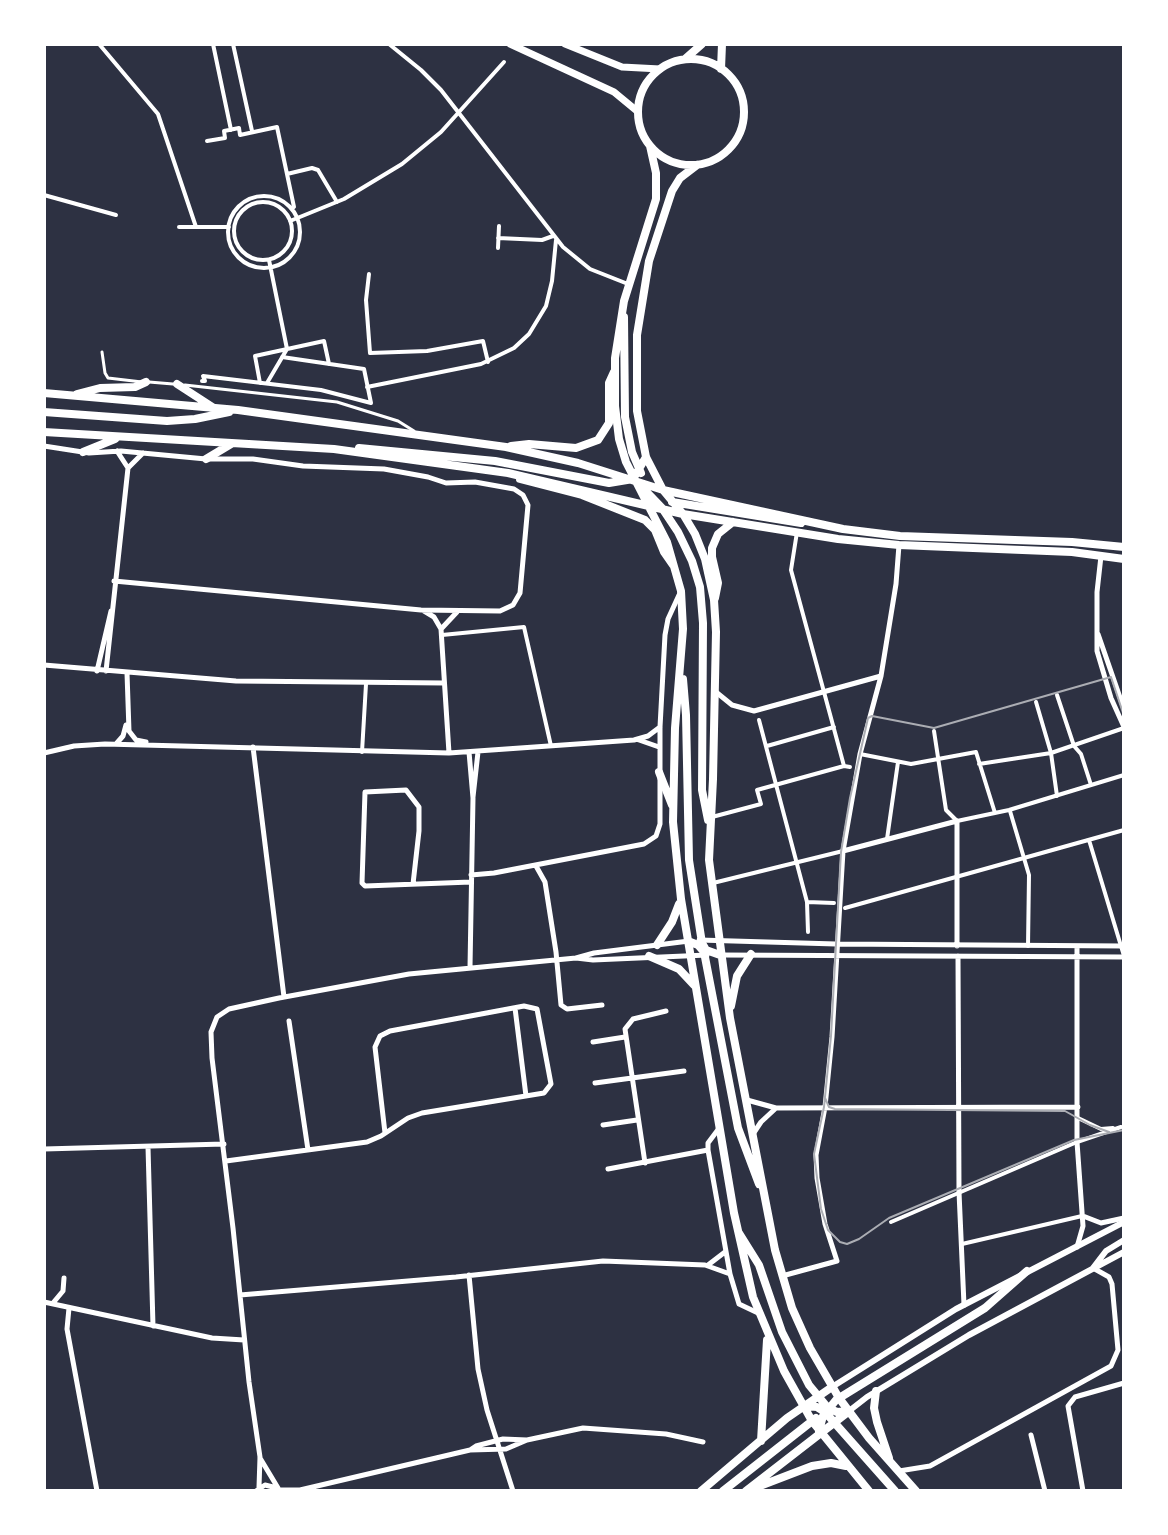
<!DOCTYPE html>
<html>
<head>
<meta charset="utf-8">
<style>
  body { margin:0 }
  #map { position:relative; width:1168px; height:1535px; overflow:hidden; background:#2d3142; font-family:Karla,sans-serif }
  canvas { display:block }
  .frame { position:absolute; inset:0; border:46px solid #fff; pointer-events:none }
</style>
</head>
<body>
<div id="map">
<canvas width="1168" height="1535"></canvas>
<div class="frame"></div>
</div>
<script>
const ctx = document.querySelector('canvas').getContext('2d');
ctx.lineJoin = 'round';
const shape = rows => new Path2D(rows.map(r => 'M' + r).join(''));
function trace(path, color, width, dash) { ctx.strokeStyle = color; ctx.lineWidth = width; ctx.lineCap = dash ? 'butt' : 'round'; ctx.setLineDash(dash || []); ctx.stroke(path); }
const service = shape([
  [102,352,105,373,108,378,142,382],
  [149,382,173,384],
  [185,385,337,402,398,421,414,431]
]);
const pedestrian = shape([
  [99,44,158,114,196,227],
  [213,44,231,130],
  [233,44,252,131],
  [389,44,421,70,441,90,563,247,590,269,628,284],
  [207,141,225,138,224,131,239,128,240,135,277,127,294,207,292,208],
  [287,174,312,168,318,170,337,202],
  [44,195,116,215],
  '228 232a36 36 0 1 1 72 0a36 36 0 1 1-72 0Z',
  '234 231a29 29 0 1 1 58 0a29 29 0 1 1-58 0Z',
  [290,221,344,199,402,164,441,132,504,62],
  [179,227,229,227],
  [498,238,542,240,553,236],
  [498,248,499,226],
  [369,274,366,300,370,353,427,351,483,341,488,362],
  [202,381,205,381,203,376,321,390,371,403,364,369,282,357],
  [260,383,255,356,324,341,329,364],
  [267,383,287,349,269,260],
  [367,387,481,364,514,348,529,334,546,306,552,281,556,240],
  [797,532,791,570,844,766],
  [442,635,524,627,551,746],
  [1057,695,1074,746,1081,754,1091,785],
  [1036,702,1051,753,1057,796],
  [759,720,807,902,808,932],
  [934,731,946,810,957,821,1009,810,1124,775],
  [767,746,834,727],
  [362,752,366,684],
  [860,754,911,764,976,752,995,813],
  [979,764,1051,753,1124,728],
  [1010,811,1029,875,1028,946],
  [712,817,761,804,757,790,844,766,850,767],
  [887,839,898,762],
  [1089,840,1124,956],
  [713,883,843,851],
  [807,902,834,903],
  [845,908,1124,830],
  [1078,1118,1101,1129,1113,1128],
  [891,1222,1077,1142,1121,1127],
  [962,1244,1082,1216]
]);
const minor = shape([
  [44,446,89,453,121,451,206,459,253,459,303,466,384,469,428,477,446,483,475,482,514,489,523,495,528,505,520,593,513,605,500,611,421,610,114,581],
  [117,451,128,468],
  [1101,556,1097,592,1097,651,1111,698,1124,727],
  [424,611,434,617,441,629,449,753],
  [442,628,457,612],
  [1098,634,1124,709],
  [44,665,236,681,444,683],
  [97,671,111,611],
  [106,671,128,468,143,453],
  [127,673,129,731,136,740,146,742],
  [716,692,732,705,754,711,881,676],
  [639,740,659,747],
  [116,744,123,736,126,725],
  [253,747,284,997],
  [469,752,473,798,470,967],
  [44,753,74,746,105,744,449,753,634,740,648,736,660,727],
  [473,797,478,752],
  [843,851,957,821,957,946],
  [536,866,545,882,556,952,561,1005,567,1009,602,1005],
  [471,875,494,873,644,844,656,836,660,824,660,727,665,635,668,619,679,595],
  [413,884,419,831,419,807,406,790,365,792,362,883,365,886,471,882],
  [699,940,836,944,1124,946],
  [721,955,1124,957],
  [958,956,959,1192,964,1305],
  [576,958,594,953,689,941],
  [515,1008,526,1096],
  [289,1021,308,1150],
  [593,1042,625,1037],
  [595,1083,684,1071],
  [747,1100,776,1108,1078,1107],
  [603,1125,637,1120],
  [720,1127,708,1143,708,1150,730,1274,739,1304,758,1313],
  [753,1134,761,1122,775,1109],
  [148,1147,153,1326],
  [44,1149,224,1144],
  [226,1161,367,1142,381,1136,408,1118,422,1113,544,1093,551,1084,537,1009,524,1006,390,1031,380,1036,375,1047,385,1133],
  [645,1163,625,1029,633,1019,666,1011],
  [608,1169,708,1150],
  [1083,1216,1101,1223,1124,1218],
  [1077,1247,1083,1226,1077,1142,1077,946],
  [708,1265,725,1252],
  [469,1275,478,1369,487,1410,513,1491],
  [782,1276,837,1261,825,1224,817,1178,816,1155,825,1107,832,1037,843,851,860,754,881,676,896,584,899,545],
  [240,1295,456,1277,603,1261,705,1265,730,1274],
  [44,1302,212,1338,244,1340],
  [53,1303,63,1291,64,1278],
  [69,1308,67,1329,97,1491],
  [1031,1435,1045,1491],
  [470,1450,506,1449,527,1440,583,1428,666,1434,703,1442],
  [260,1458,278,1488],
  [899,1471,930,1466,1111,1366,1118,1350,1112,1284,1109,1277,1093,1268],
  [259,1487,260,1457,249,1382,233,1228,212,1058,211,1032,217,1017,229,1009,279,998,409,974,576,958,593,960,707,955],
  [280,1490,300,1490,470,1450,476,1446,503,1439,527,1440],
  [256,1491,265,1485,277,1488],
  [1083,1491,1068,1406,1075,1397,1124,1383]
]);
const tertiary = shape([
  [1093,1268,1106,1251,1124,1240],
  [832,1387,956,1309,1124,1222],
  [849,1411,867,1397,969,1335,1124,1252]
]);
const secondary = shape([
  [510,44,614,92,637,111],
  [565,44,622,67,660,69]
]);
const primary = shape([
  [685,59,702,44],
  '638 112a53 53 0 1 1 106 0a53 53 0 1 1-106 0Z',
  [721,69,722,44],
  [650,146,656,173,656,199,624,301,615,358,615,406,619,439,626,462,667,542,681,591,683,629,675,728,673,822,681,899,734,1213,753,1297,784,1371,812,1421,869,1491],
  [697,165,680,178,672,191,649,261,637,335,637,411,646,457,663,490,683,514,695,534,705,559,714,600,716,632,713,779,709,860,730,1018,775,1250,792,1308,810,1348,839,1398,869,1438,916,1491],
  [624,317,625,417,632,452,641,473],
  [177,384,214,408],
  [44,393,238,410,506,447,578,463,663,490,843,529,900,536,1072,542,1124,547],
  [77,394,100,388,135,387,146,382],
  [44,412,167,421,195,419,229,412],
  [44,432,334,449,508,473,683,514,838,539,899,545,1072,552,1124,559],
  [511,446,529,444,576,448,598,440,609,423,609,383,614,372],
  [359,448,495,461,609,483,633,479,646,457],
  [83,452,115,439],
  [206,459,231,444],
  [520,479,582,495,645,520,655,530,664,552,673,565],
  [640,485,662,508,678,532,692,561,700,587,703,623,702,790,708,820],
  [672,502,801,523],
  [715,598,718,583,712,557,712,548,718,534,733,522],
  [683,679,686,715,689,860,702,943,706,950,720,955],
  [659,772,672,805],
  [688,941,698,945,704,952,738,1128,759,1184],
  [657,945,672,922,679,904],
  [649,956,679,969,694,985],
  [731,1006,737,976,751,954],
  [739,1233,759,1265,782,1332,809,1385,828,1408,837,1412,849,1411],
  [876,1391,874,1408,877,1422,889,1458],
  [804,1406,817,1407,825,1412,895,1491],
  [819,1431,823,1416,836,1400,985,1308,1027,1271],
  [761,1441,767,1340],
  [752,1489,812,1466,831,1463,846,1466],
  [701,1491,787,1418,832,1387],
  [723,1491,816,1418],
  [746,1491,848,1412]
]);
const tram = shape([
  [1124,716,1111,677,934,728,872,716,868,718,850,798,841,852,831,1036,824,1107,814,1154,821,1209,828,1230,840,1242,847,1244,859,1239,889,1218,1074,1140,1124,1130],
  [825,1098,829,1107,835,1109,1065,1111,1090,1125,1109,1132]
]);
trace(service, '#fff', 3);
trace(pedestrian, '#fff', 4);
trace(minor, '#fff', 5);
trace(tertiary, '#fff', 6);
trace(secondary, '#fff', 7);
trace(primary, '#fff', 8);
trace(tram, '#abadb3', 2);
</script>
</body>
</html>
